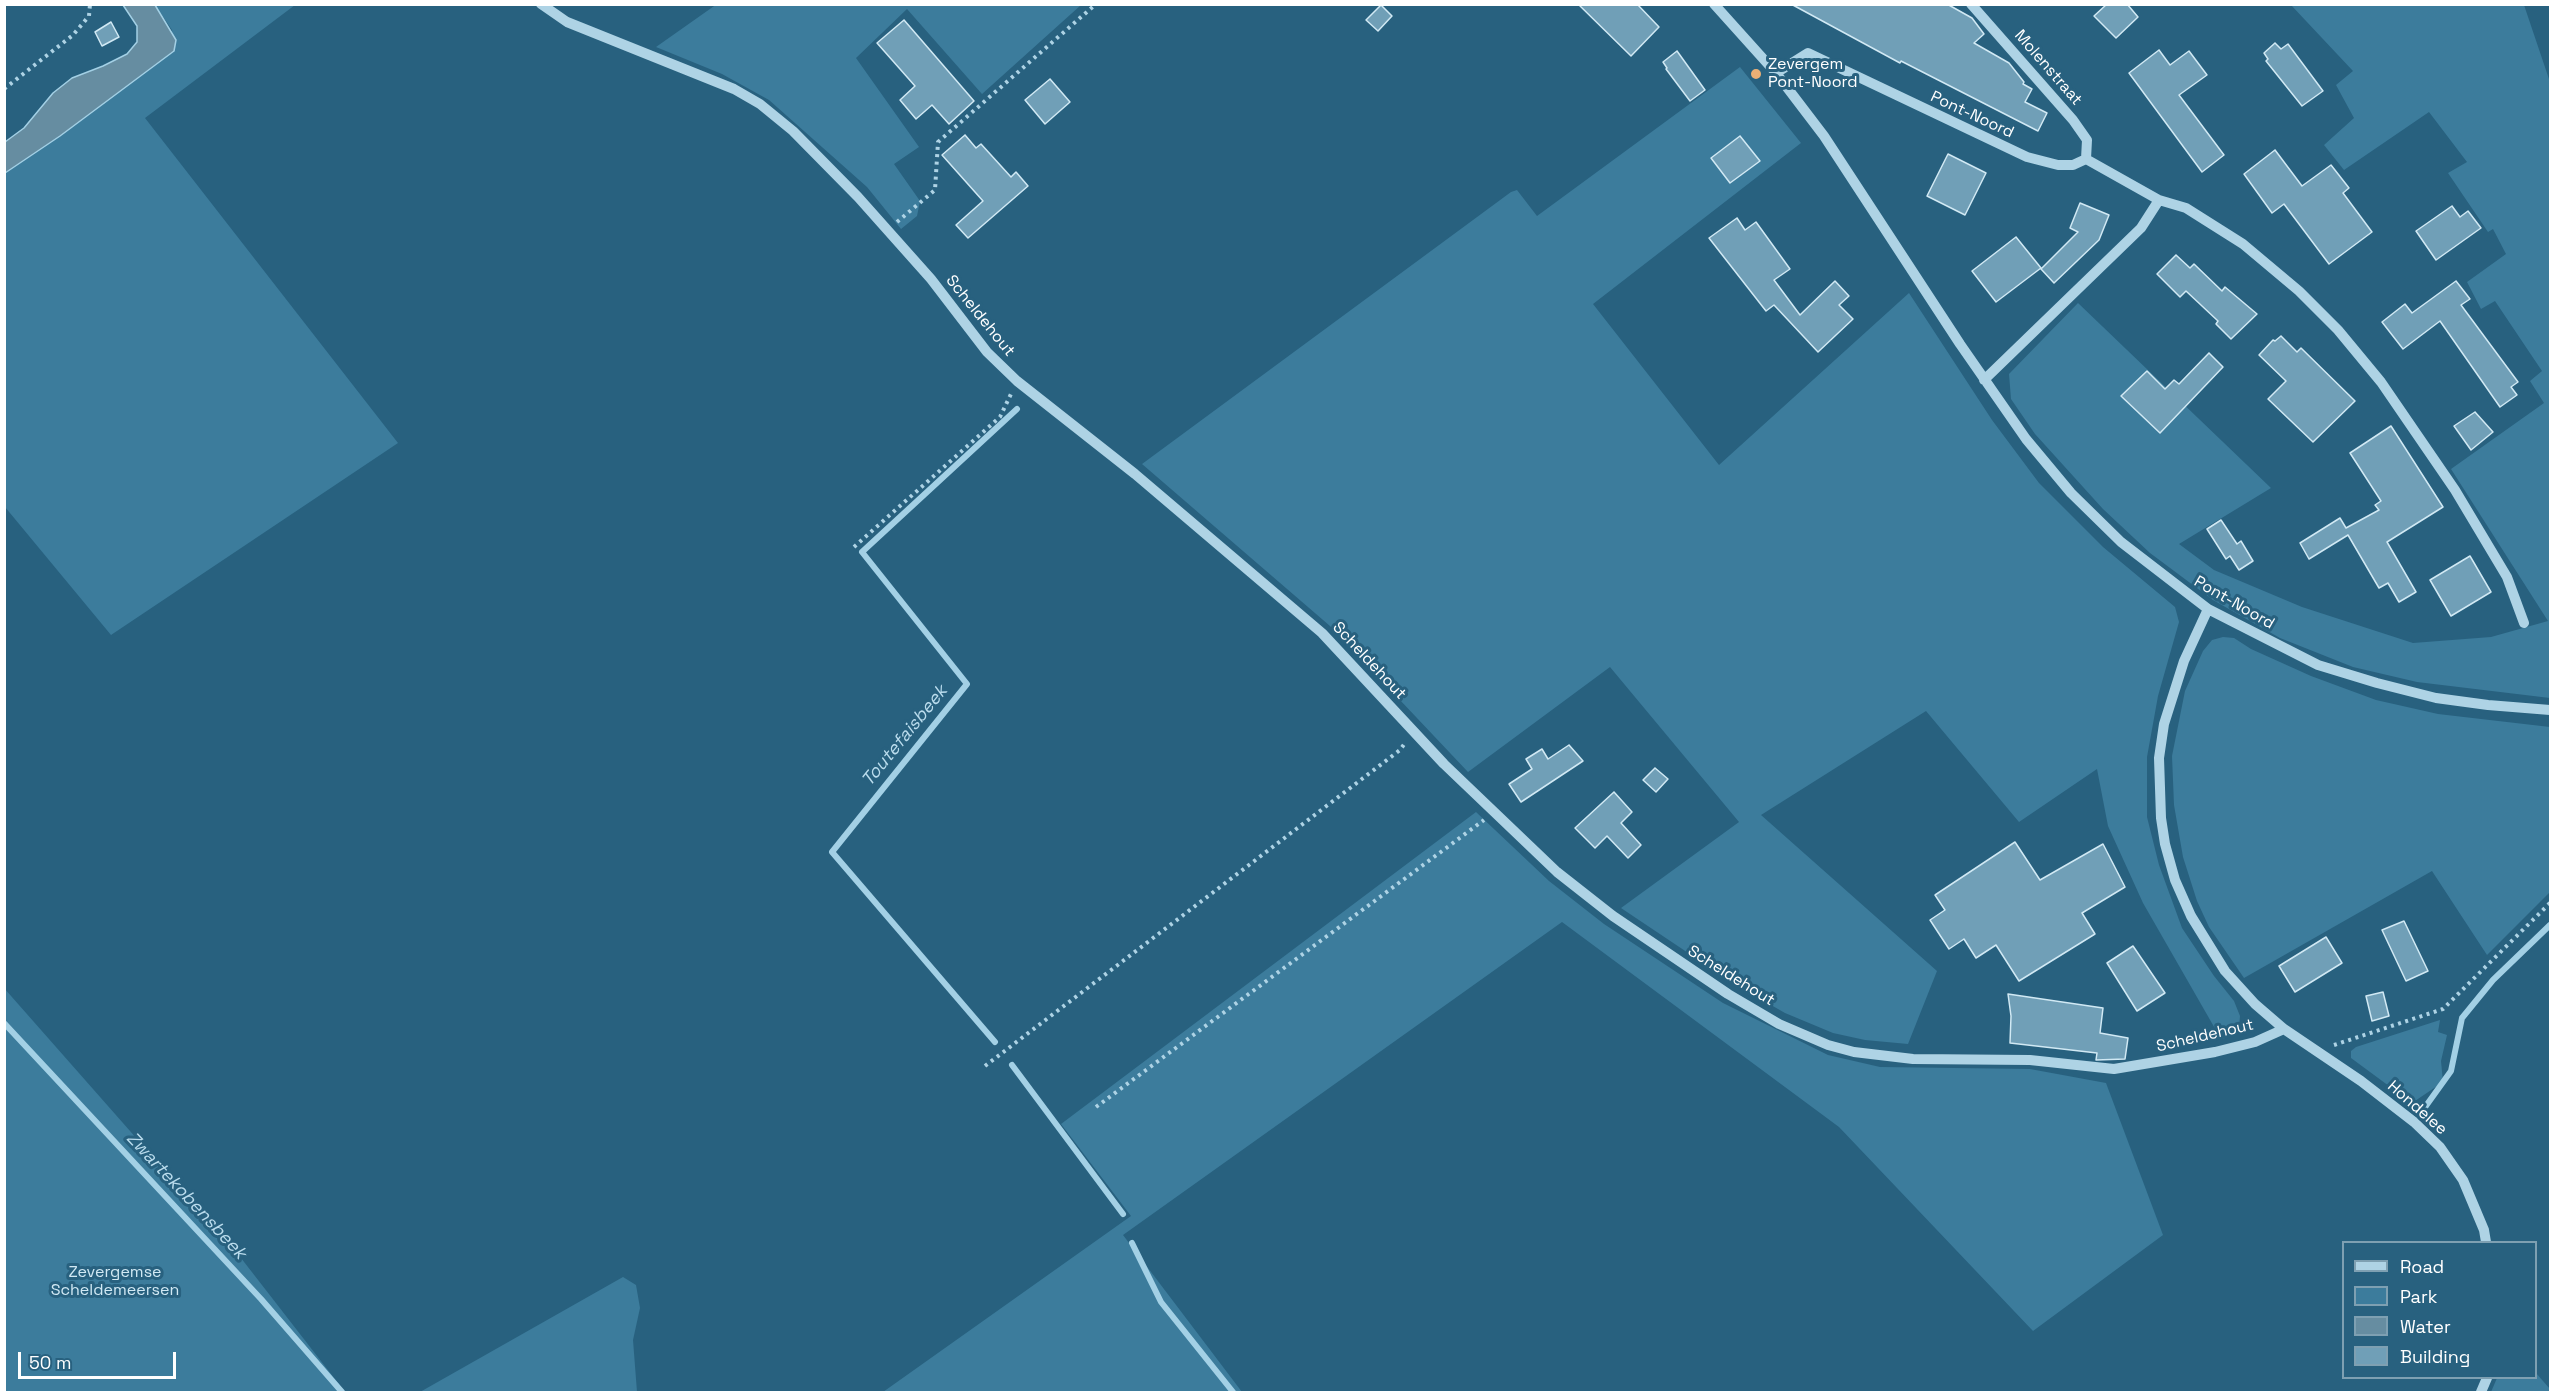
<!DOCTYPE html>
<html>
<head>
<meta charset="utf-8">
<style>
  body { margin:0 }
  #map { position:relative; width:2555px; height:1397px; overflow:hidden; background:#28617f; font-family:"Space Grotesk",sans-serif }
  canvas { display:block }
  .frame { position:absolute; inset:0; border:6px solid #fff; pointer-events:none }
  .legend { position:absolute; left:2342px; top:1241px; width:195px; height:138px; box-sizing:border-box; background:#28617f; border:2px solid #7ea0b2; margin:0; padding:8px 10px; list-style:none; font-size:18px; color:#fff }
  .legend li { display:flex; align-items:center; gap:12px; height:30px }
  .legend b { width:30px; border:2px solid #7ea0b2 }
  .scale { position:absolute; left:18px; top:1352px; width:158px; height:27px; box-sizing:border-box; border:3px solid #fff; border-top:0; padding-left:8px; font-size:18px; line-height:21px; white-space:nowrap; color:#fff; -webkit-text-stroke:4px #28617f; paint-order:stroke }
</style>
</head>
<body>
<div id="map">
<canvas width="2555" height="1397"></canvas>
<div class="frame"></div>
<ul class="legend">
<li><b style="height:8px;background:#aed3e5"></b>Road</li>
<li><b style="height:16px;background:#3c7c9c"></b>Park</li>
<li><b style="height:16px;background:#668da1"></b>Water</li>
<li><b style="height:16px;background:#709fb7"></b>Building</li>
</ul>
<div class="scale">50 m</div>
</div>
<script>
const ctx = document.querySelector('canvas').getContext('2d');
ctx.lineJoin = 'round';
function paint(path, color) { ctx.fillStyle = color; ctx.fill(path, 'evenodd'); }
const shape = rows => new Path2D(rows.map(r => 'M' + r).join(''));
function trace(path, color, width, dash) { ctx.strokeStyle = color; ctx.lineWidth = width; ctx.lineCap = dash ? 'butt' : 'round'; ctx.setLineDash(dash || []); ctx.stroke(path); }
function drawText(font, color, halo, rows, align = 'center') {
  ctx.font = font + ' "Space Grotesk",sans-serif'; ctx.lineWidth = 6; ctx.setLineDash([]); ctx.textBaseline = 'middle'; ctx.strokeStyle = halo; ctx.fillStyle = color; for (const [text, x, y, turn = 0] of rows) {
    ctx.save(); ctx.translate(x, y); ctx.rotate((+turn || 0) * Math.PI / 180); ctx.textAlign = isNaN(turn) ? turn : align; if (halo) ctx.strokeText(text, 0, 0); ctx.fillText(text, 0, 0); ctx.restore();
  }
}
const green = shape([
  [717,4,1081,4,1081,5,982,94,907,9,856,58,919,147,894,164,920,201,917,216,901,229,867,187,769,100,722,74,656,47],
  [155,5,295,5,145,118,398,443,111,635,5,507,4,173,60,136,174,51,172,30],
  [2291,5,2524,5,2550,82,2550,698,2417,682,2353,667,2280,638,2213,600,2150,553,2103,509,2035,434,2011,399,2009,374,2078,303,2271,488,2179,544,2214,570,2302,607,2413,643,2491,637,2548,621,2451,469,2544,403,2530,381,2542,371,2495,301,2481,309,2467,282,2506,254,2493,229,2488,232,2448,173,2467,162,2429,112,2344,170,2324,145,2354,118,2336,85,2353,71],
  [1740,67,1801,143,1593,304,1719,465,1909,293,1992,420,2039,483,2103,547,2175,607,2179,622,2158,696,2147,757,2147,817,2159,865,2182,928,2214,976,2234,1001,2240,1016,2239,1027,2233,1036,2221,1039,2143,903,2108,826,2097,769,2019,822,1926,711,1761,815,1937,971,1908,1044,1865,1040,1833,1033,1785,1013,1736,985,1621,908,1739,822,1610,667,1468,772,1330,626,1142,464,1511,192,1517,190,1537,216],
  [2223,637,2234,638,2251,649,2311,676,2376,700,2438,714,2550,727,2550,892,2487,955,2432,871,2244,978,2209,927,2197,901,2183,857,2174,805,2172,756,2185,691,2203,651,2212,640],
  [1476,812,1549,881,1604,924,1723,1003,1828,1055,1880,1067,2030,1069,2106,1083,2163,1235,2033,1331,1839,1127,1562,922,1123,1235,1242,1392,883,1392,1131,1216,1061,1124],
  [4,988,234,1249,345,1392,5,1392],
  [2440,1020,2438,1032,2447,1035,2441,1061,2443,1082,2412,1103,2351,1058,2351,1051,2356,1047],
  [623,1277,636,1285,640,1308,633,1340,637,1392,420,1392],
  [2536,1373,2550,1389,2550,1392,2491,1392,2497,1378,2536,1378]
]);
const water = shape([
  [123,5,155,5,176,40,174,51,60,136,5,173,5,142,24,128,53,93,72,78,103,66,127,54,137,42,137,26,123,5]
]);
const stream = shape([
  [4,1023,261,1299,342,1392],
  [995,1042,832,852,967,684,862,552,1017,409],
  [1012,1065,1123,1214],
  [2423,1110,2451,1071,2462,1018,2493,980,2550,925],
  [1132,1243,1161,1302,1233,1392]
]);
const building = shape([
  [1578,4,1637,4,1659,27,1631,56,1578,4],
  [1791,4,1947,4,1972,18,1984,34,1974,43,2009,63,2024,82,2023,84,2032,89,2025,102,2047,113,2038,131,1901,61,1900,63,1791,4],
  [2107,4,2127,4,2138,17,2116,38,2094,16,2107,4],
  [1381,5,1392,16,1378,31,1366,20,1381,5],
  [904,20,974,101,949,124,932,105,916,119,900,100,915,86,877,43,904,20],
  [111,22,119,37,102,46,95,32,111,22],
  [2275,43,2281,49,2288,44,2323,91,2302,106,2266,61,2268,59,2264,53,2275,43],
  [2159,50,2170,65,2189,51,2207,75,2179,95,2224,155,2202,172,2129,73,2159,50],
  [1677,51,1705,90,1690,101,1666,69,1667,68,1663,62,1677,51],
  [1050,79,1070,102,1045,124,1025,100,1050,79],
  [965,135,976,148,981,144,1011,177,1016,172,1028,186,968,238,956,225,983,201,942,155,965,135],
  [1740,136,1760,161,1730,183,1711,158,1740,136],
  [2275,150,2302,186,2331,165,2349,188,2343,193,2372,232,2329,264,2284,204,2272,213,2244,174,2275,150],
  [1948,154,1986,173,1965,215,1927,196,1948,154],
  [2080,203,2109,215,2099,240,2054,283,2041,269,2078,232,2070,228,2080,203],
  [2452,206,2460,217,2468,211,2481,228,2436,260,2416,231,2452,206],
  [1737,218,1745,230,1756,222,1790,269,1774,280,1800,315,1835,281,1849,296,1839,305,1853,319,1818,352,1774,305,1766,311,1709,238,1737,218],
  [2016,237,2041,268,1996,302,1972,271,2016,237],
  [2176,255,2190,268,2194,264,2222,291,2225,287,2257,314,2231,339,2216,324,2218,321,2186,291,2180,297,2157,274,2176,255],
  [2456,281,2470,299,2461,305,2518,382,2511,387,2517,395,2500,407,2440,321,2403,349,2382,322,2405,304,2412,313,2456,281],
  [2281,336,2297,352,2301,348,2355,401,2313,442,2268,399,2286,381,2259,355,2273,340,2275,341,2281,336],
  [2209,353,2223,367,2160,433,2121,396,2147,371,2165,389,2174,380,2179,384,2209,353],
  [2475,412,2493,432,2471,450,2454,426,2475,412],
  [2391,426,2443,507,2387,542,2416,592,2399,602,2388,583,2379,588,2348,535,2309,559,2300,543,2340,518,2346,528,2379,510,2375,505,2381,501,2350,453,2391,426],
  [2221,520,2237,544,2241,541,2253,561,2239,570,2230,556,2226,559,2207,529,2221,520],
  [2470,556,2491,592,2451,616,2430,580,2470,556],
  [1569,745,1583,761,1521,802,1509,784,1532,769,1526,759,1542,749,1548,759,1569,745],
  [1655,768,1668,779,1656,792,1643,780,1655,768],
  [1614,792,1632,812,1621,823,1641,845,1628,858,1607,836,1595,848,1575,828,1614,792],
  [2015,842,2040,880,2103,844,2125,887,2082,913,2095,934,2019,981,1996,945,1976,958,1964,939,1949,949,1930,920,1945,910,1935,895,2015,842],
  [2404,921,2428,971,2406,981,2382,930,2404,921],
  [2326,937,2342,963,2295,992,2279,966,2326,937],
  [2133,946,2165,993,2137,1011,2107,963,2133,946],
  [2383,992,2389,1016,2372,1021,2366,996,2383,992],
  [2008,994,2103,1008,2100,1033,2128,1038,2125,1059,2096,1060,2097,1053,2010,1043,2011,1016,2008,994]
]);
const path = shape([
  [4,89,73,35,89,16,90,4],
  [897,222,935,190,938,142,1096,4],
  [854,547,1000,417,1011,394],
  [2334,1045,2443,1009,2550,903],
  [985,1066,1400,750,1405,743],
  [1096,1107,1484,820]
]);
const minor = shape([
  [541,4,567,22,734,89,760,104,793,131,858,197,931,279,987,352,1017,381,1135,474,1322,633,1444,764,1557,872,1613,916,1728,994,1779,1024,1828,1045,1854,1052,1913,1059,2030,1060,2114,1069,2215,1052,2255,1042,2284,1029],
  [1714,4,1776,73,1824,136,1960,344,2026,439,2071,493,2121,542,2208,609,2318,665,2377,683,2436,698,2488,705,2550,710],
  [1971,4,2073,120,2087,140,2086,159],
  [1776,73,1808,53,2027,157,2058,165,2073,165,2086,159],
  [2086,159,2159,200,2186,208,2243,244,2299,291,2338,330,2381,382,2455,490,2507,577,2524,623],
  [1984,380,2141,228,2159,200],
  [2208,609,2184,661,2164,724,2159,758,2161,818,2165,844,2175,880,2191,916,2225,971,2255,1004,2284,1029,2361,1081,2414,1122,2440,1147,2463,1180,2484,1230,2486,1242],
  [2481,1392,2487,1378]
]);
const markers = [
  [1756,74,6,"#edb075"]
];
const poiNames = [
  ["Zevergem",1768,65],
  ["Pont-Noord",1768,83]
];
const streetNames = [
  ["Molenstraat",2048,68,49],
  ["Pont-Noord",1972,115,25],
  ["Scheldehout",980,316,51],
  ["Pont-Noord",2234,603,30],
  ["Scheldehout",1369,661,47],
  ["Scheldehout",1731,976,32],
  ["Scheldehout",2205,1036,-13],
  ["Hondelee",2417,1108,41]
];
const parkNames = [
  ["Zevergemse",115,1273],
  ["Scheldemeersen",115,1291]
];
const waterNames = [
  ["Toutefaisbeek",905,736,-51],
  ["Zwartekobensbeek",186,1196,47]
];
paint(green, '#3c7c9c');
paint(water, '#668da1');
trace(water, '#a3d0e5', 1.5);
trace(stream, '#a3d0e5', 6);
paint(building, '#709fb7');
trace(building, '#d1e9f4', 1.5);
trace(path, '#aed3e5', 4, [3, 4.5]);
trace(minor, '#aed3e5', 10);
for (const [x, y, r, color] of markers) { const dot = new Path2D(); dot.arc(x, y, r, 0, 2 * Math.PI); ctx.fillStyle = color; ctx.fill(dot); trace(dot, '#28617f', 2); }
drawText('16px', '#fff', '#28617f', poiNames, 'left');
drawText('16px', '#fff', '#28617f', streetNames);
drawText('16px', '#d1e9f4', '#28617f', parkNames);
drawText('italic 18px', '#badced', '#28617f', waterNames);
</script>
</body>
</html>
